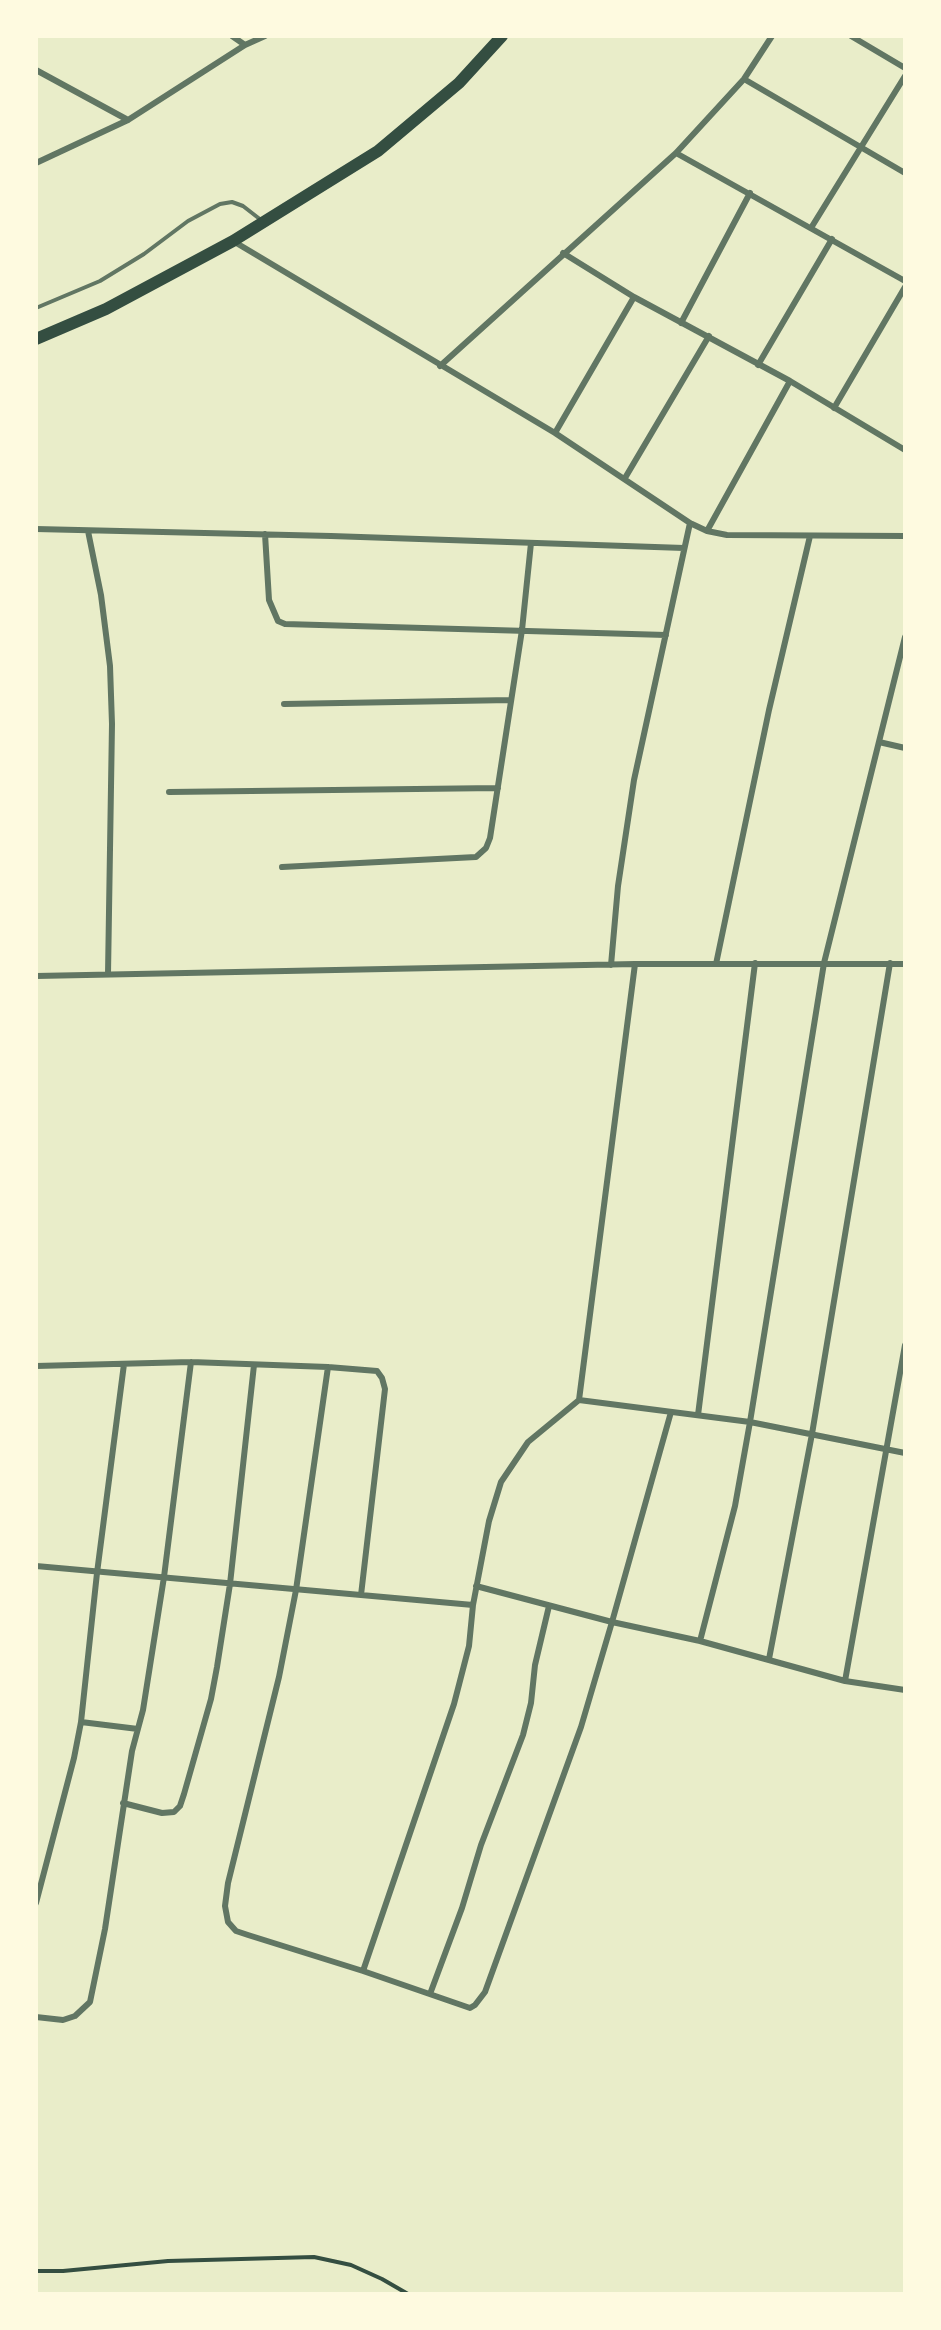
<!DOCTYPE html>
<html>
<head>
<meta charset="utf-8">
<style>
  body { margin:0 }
  #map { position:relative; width:941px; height:2330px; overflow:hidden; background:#e9edc9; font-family:"IBM Plex Sans",sans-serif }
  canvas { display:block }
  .frame { position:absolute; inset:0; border:38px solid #fefae0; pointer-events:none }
</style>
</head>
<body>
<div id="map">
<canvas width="941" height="2330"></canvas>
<div class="frame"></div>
</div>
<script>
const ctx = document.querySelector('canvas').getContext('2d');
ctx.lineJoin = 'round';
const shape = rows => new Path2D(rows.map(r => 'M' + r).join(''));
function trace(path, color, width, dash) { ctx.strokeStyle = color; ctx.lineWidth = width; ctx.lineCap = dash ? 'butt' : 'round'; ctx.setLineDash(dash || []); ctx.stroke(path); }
const path = shape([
  [36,2271,63,2271,168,2261,314,2257,351,2265,382,2279,408,2294]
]);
const service = shape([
  [36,308,100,281,144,254,188,221,220,204,232,202,243,206,261,220]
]);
const minor = shape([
  [232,36,245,45],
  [851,36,905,68],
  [36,70,128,120],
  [744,79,905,173],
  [676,153,905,281],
  [36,163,128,120,245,45,265,36],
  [811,228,905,76],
  [233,241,555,433,690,523,707,531,727,535,905,536],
  [563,253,634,297,790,381,905,450],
  [681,323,750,193],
  [758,365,832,239],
  [440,366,676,153,744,79,772,36],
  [834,408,905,287],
  [555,433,634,297],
  [625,478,709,336],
  [36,529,331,536,684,548],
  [88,531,101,595,110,666,112,724,108,974],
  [707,531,790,381],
  [265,534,269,600,278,621,285,624,666,635],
  [284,704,511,700],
  [879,742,905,748],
  [169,792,498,788],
  [282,867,476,857,486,848,490,838,522,630,531,543],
  [635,964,905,964],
  [716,964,769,710,810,536],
  [611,965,618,886,634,780,690,523],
  [36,976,635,964,579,1400,750,1422,905,1453],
  [36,1366,191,1362,328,1367,377,1371,382,1378,385,1389,361,1595],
  [328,1367,296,1590,279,1677,228,1883,225,1906,228,1922,236,1931,248,1935,363,1971,470,2008,475,2005,485,1992,581,1727,612,1622,671,1412],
  [698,1415,755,963],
  [36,1566,473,1605,489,1521,501,1482,528,1442,579,1400],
  [476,1586,612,1622,700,1641,845,1681,905,1690],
  [700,1641,735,1506,750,1422,824,963,905,637],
  [769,1659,812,1434,890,963],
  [845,1681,905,1345],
  [81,1722,138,1729],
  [123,1803,162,1813,174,1812,180,1806,184,1794,211,1699,217,1667,230,1584,254,1365],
  [36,1903,74,1758,81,1722,97,1573,124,1364],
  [363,1971,454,1704,469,1646,473,1605],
  [430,1994,462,1908,481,1845,523,1735,531,1703,535,1665,549,1606],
  [36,2017,63,2020,75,2016,90,2002,105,1929,132,1751,143,1710,164,1577,191,1362]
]);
const secondary = shape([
  [36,339,106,309,233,241,378,151,459,83,502,36]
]);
trace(path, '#344e41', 4);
trace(service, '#617663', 4);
trace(minor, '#617663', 6);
trace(secondary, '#344e41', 12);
</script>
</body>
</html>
